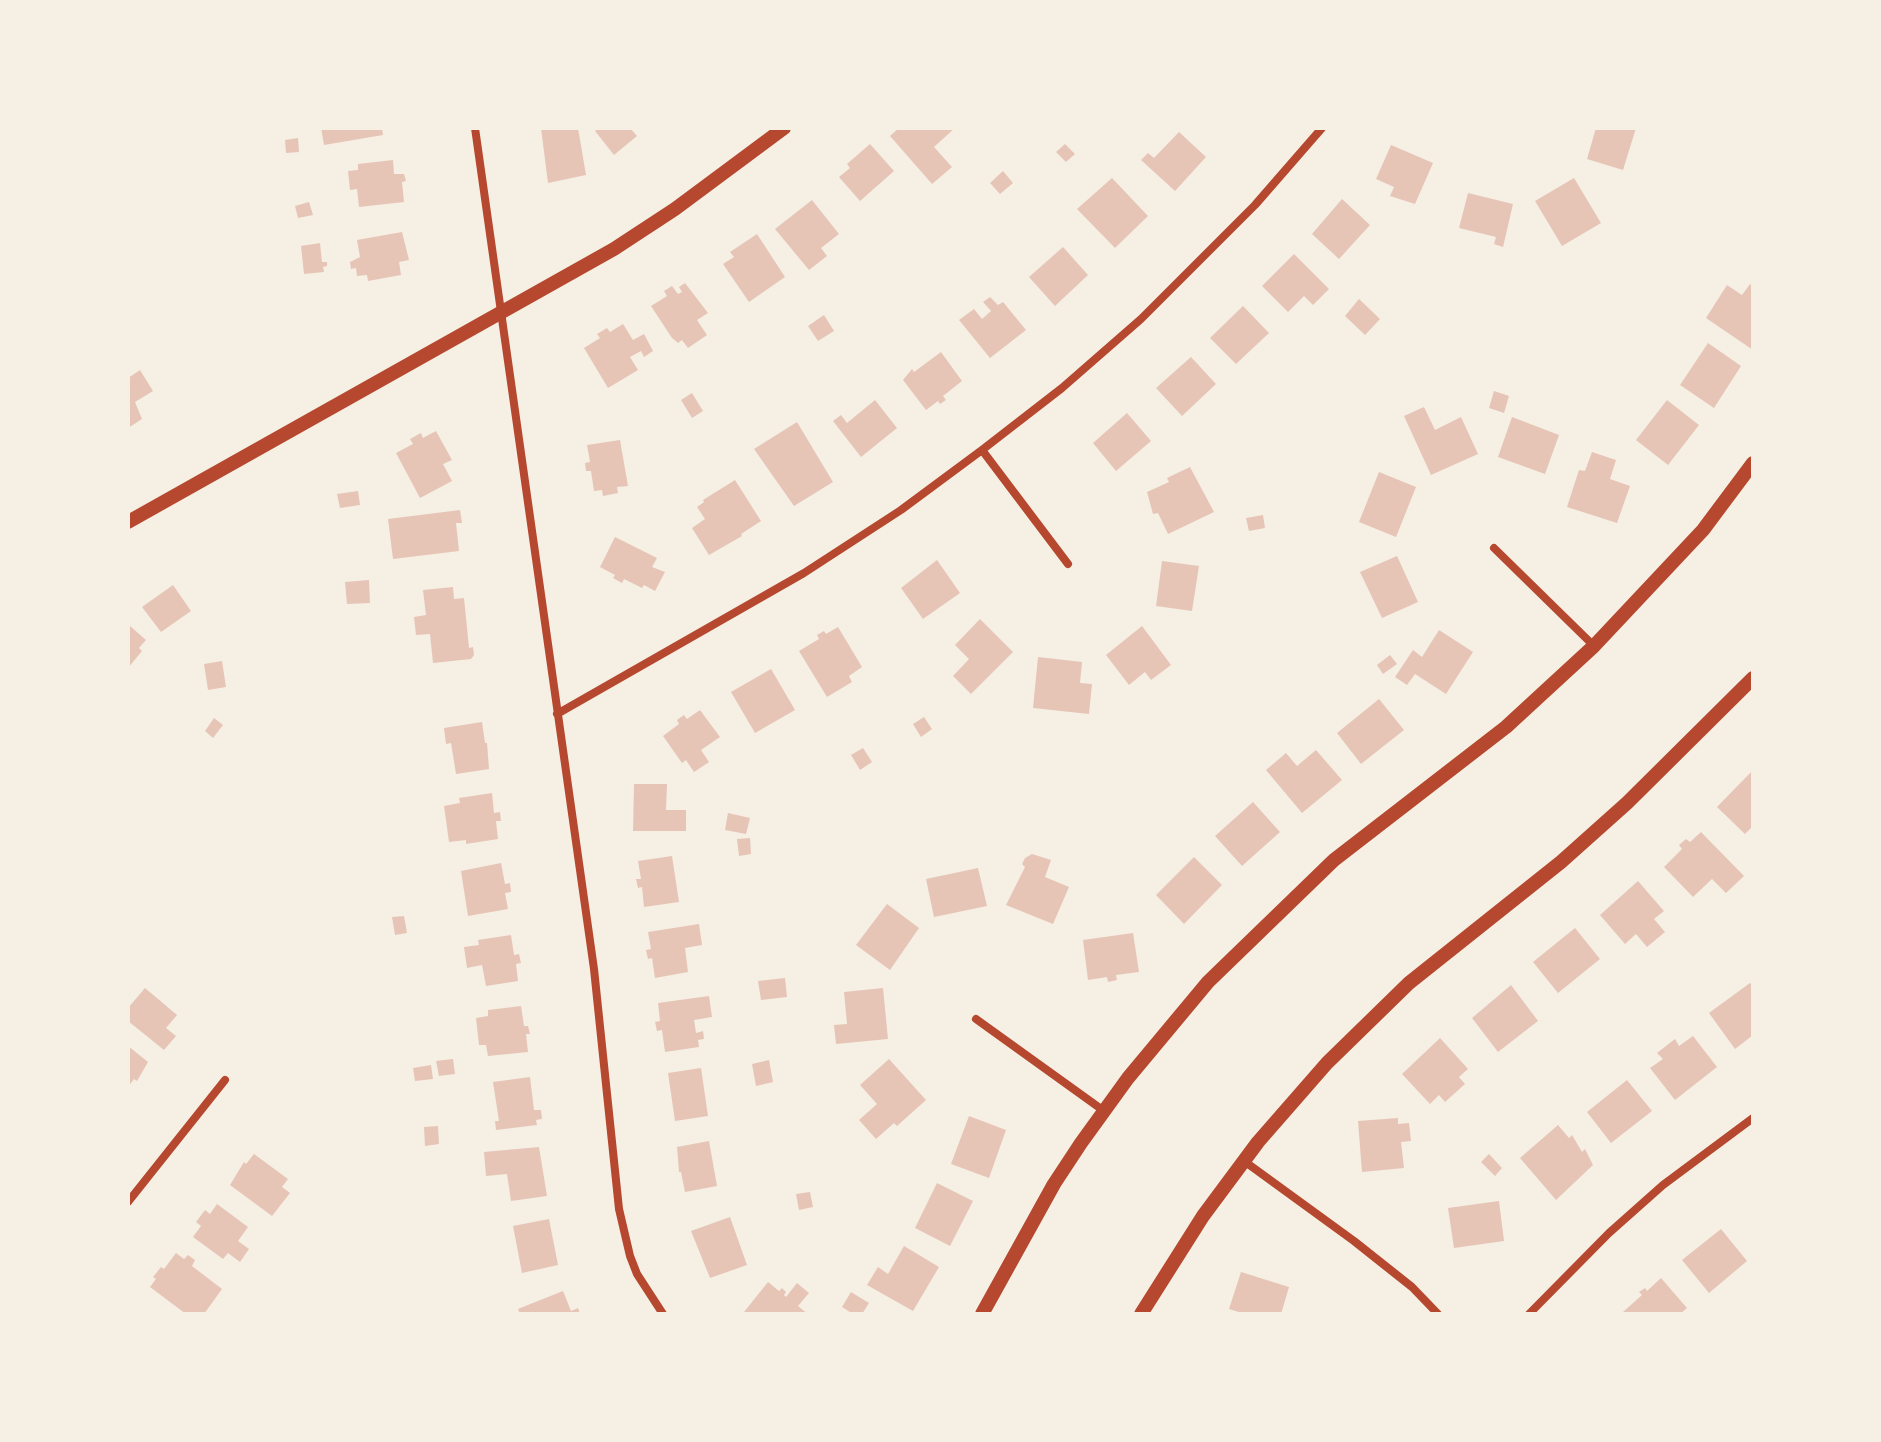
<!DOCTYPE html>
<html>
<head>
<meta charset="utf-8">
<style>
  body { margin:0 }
  #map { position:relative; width:1881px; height:1442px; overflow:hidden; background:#f6efe4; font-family:Roboto,sans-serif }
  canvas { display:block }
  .frame { position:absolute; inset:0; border:130px solid #f6efe4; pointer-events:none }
</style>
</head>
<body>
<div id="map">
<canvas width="1881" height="1442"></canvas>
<div class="frame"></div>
</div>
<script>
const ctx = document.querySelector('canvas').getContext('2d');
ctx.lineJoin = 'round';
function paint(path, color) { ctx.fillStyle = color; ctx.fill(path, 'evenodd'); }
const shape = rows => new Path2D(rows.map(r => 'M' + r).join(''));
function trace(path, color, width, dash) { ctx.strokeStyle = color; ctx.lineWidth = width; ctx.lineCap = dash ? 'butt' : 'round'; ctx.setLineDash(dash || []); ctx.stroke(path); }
const building = shape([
  [321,128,382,128,383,135,324,145],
  [541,128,578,128,586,175,548,183],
  [598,128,630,128,637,136,614,155,595,131],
  [899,128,955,128,934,147,952,167,932,184,890,136],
  [1596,128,1636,128,1623,170,1587,159],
  [1179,132,1206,157,1175,191,1141,160,1148,153,1154,158],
  [298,138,299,152,286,153,285,140],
  [870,144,894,171,860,201,839,177,850,168,847,164],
  [1065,144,1075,154,1066,162,1056,152],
  [1391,145,1433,163,1415,204,1390,196,1394,187,1376,179],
  [393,160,394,174,404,174,406,181,402,182,404,202,359,207,357,189,350,190,348,171,358,170,358,164],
  [1003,171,1013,183,1000,194,990,183],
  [1112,178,1148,216,1115,248,1077,209],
  [1574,178,1601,223,1562,246,1535,201],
  [1468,193,1513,204,1503,247,1494,244,1496,237,1459,228],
  [1342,199,1370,225,1339,259,1312,234],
  [812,200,839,234,821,248,827,256,809,270,775,229],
  [309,202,313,215,298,218,295,206],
  [402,232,409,260,399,262,401,275,368,281,367,275,357,276,356,268,351,269,350,262,360,257,357,240],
  [757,234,785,277,749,302,723,264,734,257,730,252],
  [320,243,322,262,327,262,327,266,323,267,324,272,304,274,301,246],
  [1063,247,1088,275,1055,306,1029,277],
  [1294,254,1329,289,1313,305,1304,296,1288,312,1262,286],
  [685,283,708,313,697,320,707,335,688,348,682,340,678,343,672,338,651,306,667,296,664,291,672,286,678,294,682,292,679,287],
  [1750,284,1753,286,1753,350,1706,318,1727,285,1742,295],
  [990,297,998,305,1003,302,1026,330,990,358,959,320,974,309,982,319,991,311,983,302],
  [1359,299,1380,319,1365,335,1345,316],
  [1243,306,1269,333,1236,364,1210,338],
  [824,315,834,331,818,341,808,326],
  [623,324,633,340,644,334,653,351,644,357,641,351,630,357,638,370,608,388,584,348,600,338,597,334,607,328,610,332],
  [1708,343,1741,366,1714,408,1680,385],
  [941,352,962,381,943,396,946,400,940,404,938,401,926,410,903,380,912,369,914,372],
  [1191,357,1216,384,1182,416,1156,388],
  [140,370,153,391,135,402,142,419,128,428,128,378],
  [1494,391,1509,396,1504,413,1489,408],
  [692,393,703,411,692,418,681,400],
  [875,400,897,428,861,457,833,421,841,415,847,423],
  [1667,400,1699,425,1668,465,1636,440],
  [1424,407,1435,430,1461,417,1478,454,1431,475,1404,416],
  [1127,413,1151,441,1116,471,1093,443],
  [1512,417,1559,435,1545,474,1498,457],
  [797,422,833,482,794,506,754,449],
  [436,431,452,460,443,464,452,481,420,498,396,453,413,444,410,439,421,433,423,438],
  [620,440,628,486,617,487,618,493,603,496,602,490,594,491,591,471,586,471,585,463,590,462,587,445],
  [1592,452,1616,460,1610,479,1630,486,1617,523,1567,507,1579,470,1585,471],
  [1190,467,1214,512,1168,534,1158,513,1153,514,1147,492,1169,482,1167,478],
  [1379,472,1416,487,1396,537,1359,522],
  [735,480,761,521,741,534,742,536,709,555,692,528,705,519,697,507,704,502,703,500],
  [358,491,360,505,340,508,337,494],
  [460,510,462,523,456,523,459,551,393,559,388,519],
  [1263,515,1265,528,1249,531,1246,518],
  [615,537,657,558,652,567,665,572,655,591,644,585,642,588,624,579,622,583,613,578,615,575,600,567],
  [1397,556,1418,602,1382,618,1360,572],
  [937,560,960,593,923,619,901,588],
  [1162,561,1199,566,1192,611,1156,606],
  [369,580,370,603,347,604,345,582],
  [173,585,191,611,161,632,142,607],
  [453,587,454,599,464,598,469,648,473,647,474,655,471,659,433,663,430,634,416,635,414,617,426,615,423,590],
  [980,619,1013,652,971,694,953,676,969,659,955,645],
  [130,626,146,640,139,648,142,651,128,668],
  [1142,626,1171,665,1151,680,1145,672,1129,685,1106,655],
  [838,627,862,667,849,676,852,682,827,697,799,651,819,639,817,635,824,631,826,634],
  [1439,630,1473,652,1446,694,1415,674,1407,685,1395,677,1413,650,1422,657],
  [1390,655,1397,664,1383,674,1377,665],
  [1038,657,1082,662,1080,683,1092,684,1089,714,1033,708],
  [222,661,226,687,208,690,204,664],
  [771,669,795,710,755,733,731,692],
  [1379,699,1404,730,1361,764,1337,733],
  [700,710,720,737,701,750,709,762,694,772,686,760,682,763,663,736,679,724,677,720,684,715,687,719],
  [924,717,932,729,921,737,913,724],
  [214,718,223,725,213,738,205,731],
  [482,722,485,743,487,743,489,769,456,774,451,743,446,744,444,728],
  [863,748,872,762,860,770,851,755],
  [1316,750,1342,780,1302,813,1266,770,1286,753,1297,766],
  [1753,770,1753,826,1745,834,1717,807],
  [634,784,667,784,666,810,686,810,686,831,633,831],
  [492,793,494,813,500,812,501,821,496,821,498,839,466,844,466,840,449,842,444,806,460,803,459,798],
  [1253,802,1280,832,1242,866,1215,836],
  [728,813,750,818,746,834,725,830],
  [1701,832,1744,876,1726,893,1712,879,1693,897,1664,867,1682,849,1679,845,1686,839,1690,842],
  [750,838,751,854,739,856,737,839],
  [1032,854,1051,860,1045,877,1069,887,1053,924,1006,905,1025,867,1022,864,1025,858],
  [672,856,679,902,644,907,642,887,638,888,636,879,641,879,638,861],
  [1194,857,1222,885,1184,924,1156,895],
  [501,863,505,884,510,883,511,892,505,893,508,909,468,916,461,871],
  [978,868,987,906,934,917,926,879],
  [1638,881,1664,911,1654,919,1665,932,1647,947,1636,934,1625,944,1600,915],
  [887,904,919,928,890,970,856,945],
  [404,916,407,933,395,935,392,917],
  [699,924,702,945,685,948,688,972,655,978,652,958,648,959,646,950,651,949,648,932],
  [1575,928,1600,959,1558,993,1533,962],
  [1133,933,1139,972,1116,975,1117,980,1108,982,1107,977,1088,980,1083,940],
  [511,935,514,955,519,954,521,963,516,964,518,981,486,986,482,965,467,968,464,947,479,945,478,940],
  [785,978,787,997,761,1000,758,981],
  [1750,983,1753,986,1753,1035,1735,1049,1709,1013],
  [1511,985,1538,1021,1498,1052,1472,1018],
  [145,988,177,1015,166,1028,176,1036,164,1050,128,1021,128,1008],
  [883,988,888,1039,836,1044,834,1025,847,1024,844,992],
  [709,996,712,1017,694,1020,696,1033,703,1031,704,1039,698,1040,699,1047,665,1052,662,1030,657,1031,655,1022,660,1021,658,1003],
  [521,1006,524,1026,528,1026,530,1034,526,1034,528,1052,488,1056,486,1045,479,1045,476,1018,488,1016,488,1010],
  [1693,1036,1717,1067,1675,1100,1650,1068,1663,1059,1657,1053,1675,1039,1679,1046],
  [1440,1038,1468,1069,1459,1077,1465,1084,1445,1102,1439,1095,1430,1104,1402,1074],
  [128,1046,148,1062,137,1081,134,1079,128,1087],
  [453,1059,455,1074,439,1076,436,1061],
  [889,1059,926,1100,897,1126,894,1123,876,1139,859,1120,877,1104,860,1085],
  [769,1060,773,1082,756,1086,752,1064],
  [431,1065,433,1079,415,1081,413,1068],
  [701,1068,708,1116,675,1121,668,1073],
  [530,1077,534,1110,541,1110,542,1119,536,1120,537,1125,496,1130,495,1121,499,1121,493,1082],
  [1627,1080,1652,1111,1611,1143,1587,1112],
  [969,1116,1006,1130,989,1178,951,1164],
  [1398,1118,1398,1124,1409,1123,1411,1141,1401,1142,1404,1168,1362,1172,1358,1121],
  [1558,1125,1569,1138,1572,1135,1582,1152,1585,1149,1593,1165,1556,1200,1520,1158],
  [438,1126,439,1144,425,1146,424,1127],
  [709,1141,717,1186,685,1192,681,1172,679,1172,677,1147],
  [539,1147,547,1196,511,1201,507,1174,486,1176,484,1152],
  [254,1154,288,1179,282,1187,290,1193,272,1216,230,1185,244,1162,246,1164],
  [1489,1154,1502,1168,1495,1176,1481,1162],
  [937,1183,973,1201,950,1246,915,1228],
  [810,1192,813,1207,799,1210,796,1194],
  [1499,1201,1504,1241,1454,1248,1448,1208],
  [217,1204,248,1227,238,1241,249,1249,240,1262,228,1253,223,1259,193,1237,201,1226,196,1222,205,1210,210,1214],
  [730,1217,747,1265,710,1278,691,1231],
  [549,1219,558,1265,522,1273,513,1226],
  [1721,1229,1747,1261,1709,1293,1682,1260],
  [904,1246,939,1267,913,1311,867,1285,878,1267,888,1274],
  [176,1253,184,1259,188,1255,195,1260,192,1266,222,1289,204,1314,186,1314,150,1287,156,1279,153,1277,161,1267,164,1269],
  [1241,1272,1289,1287,1281,1314,1245,1314,1229,1309],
  [1661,1278,1687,1308,1680,1314,1624,1314,1623,1312,1642,1295,1639,1292,1645,1288,1647,1291],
  [768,1282,779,1291,782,1288,786,1292,784,1295,786,1297,797,1283,809,1293,798,1306,808,1314,746,1314,744,1312],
  [563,1291,571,1311,578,1308,580,1314,520,1314,518,1309],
  [851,1292,869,1303,862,1314,853,1314,842,1307]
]);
const minor = shape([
  [475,128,594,969,619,1209,630,1256,637,1274,663,1314],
  [982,450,1068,564],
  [1494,548,1594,646],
  [557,714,804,573,901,510,982,450,1062,388,1141,319,1255,205,1322,128],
  [976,1019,1104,1111],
  [1244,1161,1354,1241,1412,1287,1438,1314],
  [128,1202,225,1080],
  [1529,1314,1609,1233,1663,1185,1753,1118]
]);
const tertiary = shape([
  [128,522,614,249,675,209,784,128],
  [982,1314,1054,1184,1081,1143,1128,1078,1208,982,1334,860,1506,727,1594,646,1703,530,1753,463],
  [1141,1314,1203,1216,1258,1142,1327,1063,1409,983,1561,862,1627,803,1753,678]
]);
paint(building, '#e6c5b7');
trace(minor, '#b5482f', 8);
trace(tertiary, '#b5482f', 14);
</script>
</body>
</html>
